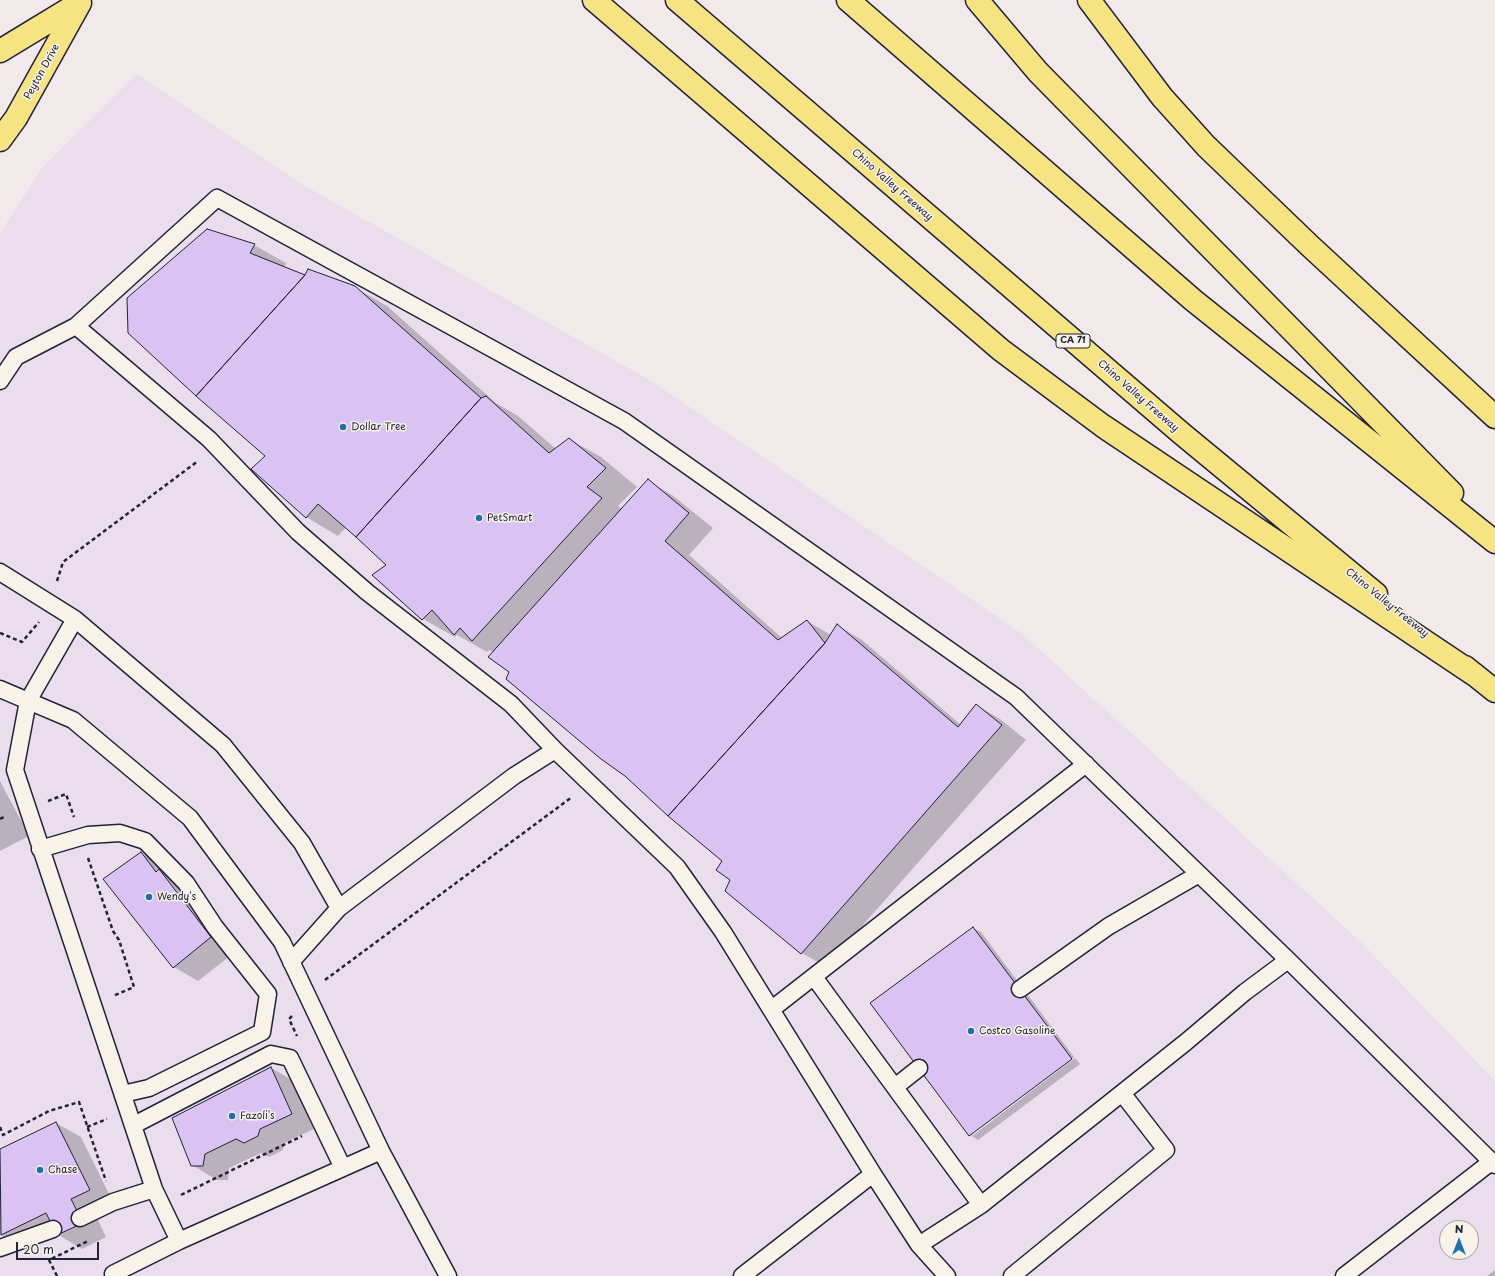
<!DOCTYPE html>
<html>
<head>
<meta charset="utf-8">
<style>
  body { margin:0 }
  #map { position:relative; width:1495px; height:1276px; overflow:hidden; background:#f1e9ea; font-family:"Playpen Sans",sans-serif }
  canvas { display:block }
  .north { position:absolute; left:1439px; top:1220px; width:40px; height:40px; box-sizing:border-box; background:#f7f3e8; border:1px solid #a29fa3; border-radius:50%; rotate:0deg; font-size:11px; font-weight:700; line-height:16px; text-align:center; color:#22223b }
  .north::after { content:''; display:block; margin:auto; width:14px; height:18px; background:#1f6fb2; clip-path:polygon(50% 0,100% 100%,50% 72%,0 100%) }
  .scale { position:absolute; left:16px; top:1242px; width:83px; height:18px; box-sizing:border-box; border:2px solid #22223b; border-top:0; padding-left:5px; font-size:12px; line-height:14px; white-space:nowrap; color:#22223b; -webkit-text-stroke:3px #f7f3e8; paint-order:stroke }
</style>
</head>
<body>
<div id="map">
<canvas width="1495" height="1276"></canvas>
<div class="north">N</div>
<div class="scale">20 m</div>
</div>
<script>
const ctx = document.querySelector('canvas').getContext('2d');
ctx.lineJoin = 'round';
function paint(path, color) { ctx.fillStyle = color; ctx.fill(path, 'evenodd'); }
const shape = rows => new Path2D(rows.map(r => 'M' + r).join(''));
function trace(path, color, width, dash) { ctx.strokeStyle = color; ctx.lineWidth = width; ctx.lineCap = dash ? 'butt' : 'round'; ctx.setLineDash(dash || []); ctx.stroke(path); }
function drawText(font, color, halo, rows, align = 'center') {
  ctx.font = font + ' "Playpen Sans",sans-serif'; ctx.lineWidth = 3; ctx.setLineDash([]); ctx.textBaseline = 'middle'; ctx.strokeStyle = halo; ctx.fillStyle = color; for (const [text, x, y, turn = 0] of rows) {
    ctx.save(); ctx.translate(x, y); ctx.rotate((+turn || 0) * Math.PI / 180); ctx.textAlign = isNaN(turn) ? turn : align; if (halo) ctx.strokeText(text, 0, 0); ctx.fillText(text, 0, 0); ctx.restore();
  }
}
const built = shape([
  [137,74,307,187,653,382,1021,633,1360,941,1495,1081,1495,1276,0,1276,0,233,42,168],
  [1447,1228,1471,1228,1471,1252,1447,1252]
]);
const shadow = shape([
  [254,245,286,263,284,268,306,276,354,287,387,306,496,403,518,416,556,449,569,439,601,457,637,487,618,506,622,509,648,481,672,495,713,528,689,555,782,638,807,621,831,635,838,626,862,640,961,725,976,705,1000,719,1026,740,826,967,802,953,731,880,724,861,510,672,493,652,489,650,487,652,457,635,455,637,423,619,387,565,346,527,338,536,306,517,266,456,129,332],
  [0,781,29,836,0,851],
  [141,853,166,868,235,952,198,981,174,967],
  [973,928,981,932,1074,1057,972,1133,972,1136,1075,1058,1080,1064,978,1140,970,1135,871,1003],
  [271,1068,296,1082,316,1128,284,1143,283,1150,269,1157,261,1153,229,1168,228,1180,217,1180,192,1165],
  [56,1123,81,1137,114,1204,95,1214,106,1237,82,1249,57,1234,26,1249,1,1235,0,1232,0,1150],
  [1495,1270,1495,1276,1487,1276]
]);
const building = shape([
  [207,229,255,244,250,253,305,275,196,396,128,333,127,298,207,229],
  [308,269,355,286,481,398,356,537,318,504,306,518,251,469,265,456,196,396,305,275,308,269],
  [486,396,549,453,569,438,606,468,587,487,602,498,472,641,460,628,454,635,432,610,422,620,372,575,386,565,356,537,481,398,486,396],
  [648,479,689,513,665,541,778,640,807,620,825,643,668,816,625,776,601,759,506,679,509,672,488,657,648,479],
  [837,624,958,727,976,704,1002,725,801,954,725,891,730,880,716,870,722,861,668,816,825,643,837,624],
  [141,852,156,872,159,869,211,937,173,968,103,879,141,852],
  [973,927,1072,1059,969,1136,870,1003,973,927],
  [271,1067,292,1114,260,1129,258,1136,244,1143,236,1139,205,1154,203,1166,191,1166,172,1118,271,1067],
  [56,1122,90,1190,71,1199,83,1223,57,1235,46,1213,1,1235,0,1149,56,1122]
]);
const path = shape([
  [57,581,63,562,198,461],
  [0,633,22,642,39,622],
  [48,801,66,794,74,817],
  [0,819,6,816],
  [88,858,113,931,119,940,134,987,113,996],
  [325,980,572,797],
  [292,1016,289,1019,297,1036],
  [0,1127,3,1135,49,1111,79,1102,106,1181],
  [87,1127,107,1119],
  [181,1195,302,1136],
  [57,1276,49,1260,88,1241]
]);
const service = shape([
  [76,326,209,439,298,532,367,592,511,704,555,750],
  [0,381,16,357,76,326,217,198,624,421,1016,697,1288,960,1495,1165],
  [0,572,75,619,223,745,302,843,339,908],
  [75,619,28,701,15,770,154,1189,179,1241,381,1151],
  [0,689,73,720,190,818,282,942,381,1151,448,1276],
  [40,849,88,835,120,833,145,841,186,883,215,927,268,994,262,1032,149,1088,123,1094],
  [291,962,339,908,514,776,555,750,677,867,723,932,873,1174,919,1245],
  [814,977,981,1205],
  [1020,989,1109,926,1199,874],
  [772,1009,1086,764],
  [895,1087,919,1068],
  [134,1125,271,1054,290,1058,343,1168],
  [80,1218,113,1202,154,1189],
  [0,1248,53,1229],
  [114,1276,113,1274,179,1241],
  [742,1276,873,1174],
  [947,1276,919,1245,981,1205,1122,1093],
  [1012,1276,1166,1150,1122,1093,1186,1042,1245,992,1288,960],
  [1344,1276,1491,1162]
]);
const primary = shape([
  [0,51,79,3],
  [0,140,16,118,80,3]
]);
const motorway = shape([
  [594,0,1001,350,1103,426,1475,675],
  [677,0,1181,433,1376,594],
  [848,0,1193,300,1495,542],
  [977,0,1038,72,1452,493],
  [1089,0,1162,97,1206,146,1309,245,1495,417],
  [1465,667,1495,691]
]);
const markers = [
  [343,427,4,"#1f6fb2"],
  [479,518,4,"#1f6fb2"],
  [149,897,4,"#1f6fb2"],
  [971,1031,4,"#1f6fb2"],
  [232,1116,4,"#1f6fb2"],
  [40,1170,4,"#1f6fb2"]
];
const shields = [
  [1073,341,34]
];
const shieldNames = [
  ["CA 71",1073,341]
];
const streetNames = [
  ["Peyton Drive",42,72,-61],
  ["Chino Valley Freeway",892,185,41],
  ["Chino Valley Freeway",1138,396,41],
  ["Chino Valley Freeway",1387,603,39]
];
const poiNames = [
  ["Dollar Tree",351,427],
  ["PetSmart",487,518],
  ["Wendy's",157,897],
  ["Costco Gasoline",979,1031],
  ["Fazoli's",240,1116],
  ["Chase",48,1170]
];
paint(built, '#eadeed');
paint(shadow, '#0003');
paint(building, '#dac3f3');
trace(building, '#22223b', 1);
trace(service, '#22223b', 19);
trace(primary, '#22223b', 25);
trace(motorway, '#22223b', 25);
trace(path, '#22223b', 2.5, [4, 3]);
trace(service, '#f7f3e8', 16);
trace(primary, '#f6e381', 22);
trace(motorway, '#f6e381', 22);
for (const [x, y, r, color] of markers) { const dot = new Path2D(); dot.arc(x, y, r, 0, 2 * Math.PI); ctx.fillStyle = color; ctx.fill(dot); trace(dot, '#f7f3e8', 1.5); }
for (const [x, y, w] of shields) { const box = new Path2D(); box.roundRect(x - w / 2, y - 7, w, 14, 3); ctx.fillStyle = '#f7f3e8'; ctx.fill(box); trace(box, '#22223b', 1); }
drawText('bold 9px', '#22223b', null, shieldNames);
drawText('10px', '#22223b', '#f7f3e8', streetNames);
drawText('10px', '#22223b', '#f7f3e8', poiNames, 'left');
</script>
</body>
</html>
